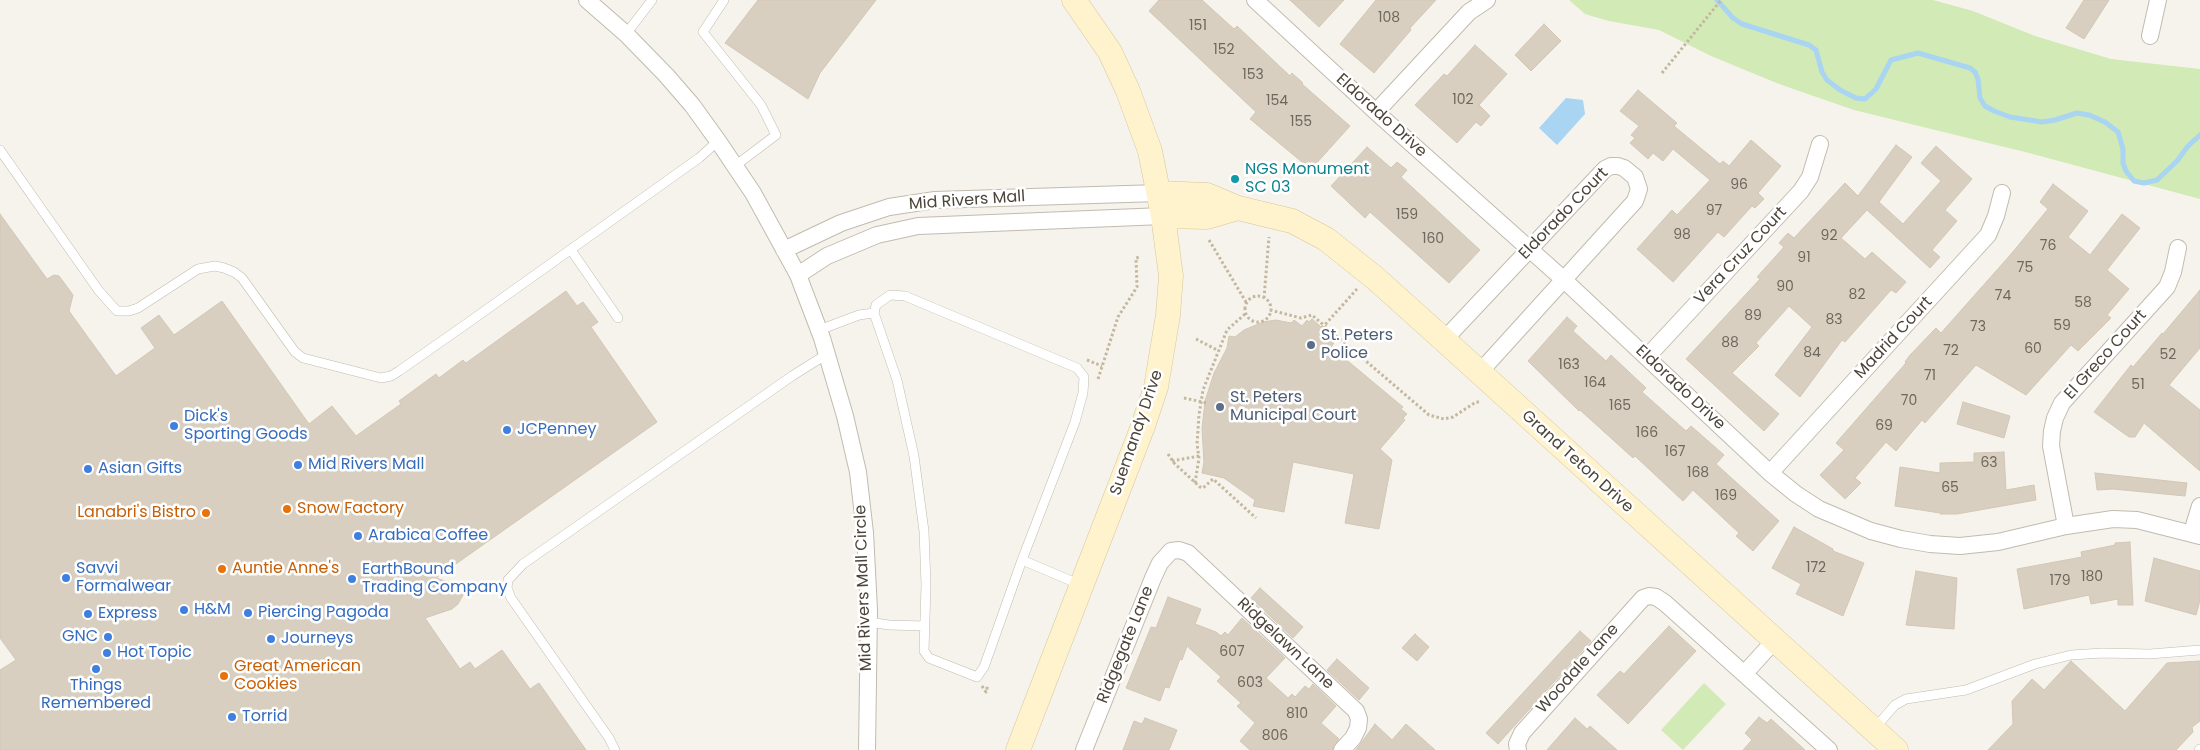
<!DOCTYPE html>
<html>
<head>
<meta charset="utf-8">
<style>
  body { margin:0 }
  canvas { display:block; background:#f6f3ec }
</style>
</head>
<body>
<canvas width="2200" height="750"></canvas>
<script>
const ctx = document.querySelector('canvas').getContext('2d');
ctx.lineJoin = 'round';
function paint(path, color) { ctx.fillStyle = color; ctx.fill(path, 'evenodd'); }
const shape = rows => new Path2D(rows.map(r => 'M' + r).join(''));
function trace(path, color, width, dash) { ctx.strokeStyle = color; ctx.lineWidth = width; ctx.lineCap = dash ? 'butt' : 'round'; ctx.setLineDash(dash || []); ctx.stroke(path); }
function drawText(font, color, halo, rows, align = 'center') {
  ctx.font = font + ' Poppins,sans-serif'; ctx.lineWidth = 5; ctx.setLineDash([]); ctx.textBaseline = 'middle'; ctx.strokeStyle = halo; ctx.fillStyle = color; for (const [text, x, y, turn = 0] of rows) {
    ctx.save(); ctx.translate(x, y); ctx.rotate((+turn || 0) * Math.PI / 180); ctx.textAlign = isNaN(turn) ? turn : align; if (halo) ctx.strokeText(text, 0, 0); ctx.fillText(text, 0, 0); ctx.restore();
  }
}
const green = shape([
  [1569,0,1933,0,1973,11,2035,36,2111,59,2200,69,2200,199,2029,153,1854,110,1779,84,1711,56,1659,30,1609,21,1585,14],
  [1704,683,1726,704,1683,750,1661,730]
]);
const water = shape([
  [1566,98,1583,100,1585,114,1557,145,1539,128]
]);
const stream = shape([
  [1717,0,1733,18,1742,24,1809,45,1816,50,1822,72,1827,80,1840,90,1856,98,1865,99,1876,89,1891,60,1918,53,1970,68,1975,72,1978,79,1980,98,1985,106,1994,111,2010,117,2042,122,2055,120,2077,113,2089,115,2105,122,2118,132,2123,149,2123,163,2126,171,2134,181,2144,183,2157,180,2177,161,2188,146,2200,135]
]);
const building = shape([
  [758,0,876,0,820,73,808,99,725,43,758,0],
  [1159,0,1202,0,1234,29,1237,26,1290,76,1292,73,1303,83,1302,84,1350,126,1313,167,1308,167,1250,119,1256,112,1149,11,1159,0],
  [1290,0,1344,0,1319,27,1290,0],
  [1376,0,1436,0,1410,28,1411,30,1374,73,1340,44,1376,0],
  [2084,0,2109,0,2084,39,2066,28,2084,0],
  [1544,24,1561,41,1531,71,1515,55,1544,24],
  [1475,45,1507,74,1479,105,1490,116,1481,126,1476,122,1457,143,1415,105,1444,74,1447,76,1475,45],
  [1638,90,1677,123,1674,126,1720,164,1723,161,1729,166,1751,140,1781,166,1758,193,1764,199,1755,208,1752,206,1724,237,1718,232,1673,282,1637,249,1672,210,1677,215,1710,180,1673,149,1663,161,1653,153,1648,159,1630,143,1635,138,1631,135,1639,126,1620,111,1638,90],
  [1896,145,1912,157,1879,202,1903,224,1941,181,1921,163,1936,146,1972,179,1945,210,1957,221,1932,250,1940,257,1930,268,1867,210,1841,238,1865,259,1872,252,1906,282,1896,293,1891,290,1845,342,1842,340,1800,397,1775,375,1812,327,1789,306,1756,343,1759,346,1732,373,1779,414,1764,431,1686,359,1760,279,1757,277,1784,247,1779,243,1788,233,1794,238,1845,183,1858,196,1896,145],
  [1367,147,1391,168,1397,162,1407,170,1401,177,1480,250,1449,283,1370,212,1365,218,1331,186,1367,147],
  [2053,184,2088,211,2068,237,2090,255,2122,214,2140,228,2107,270,2129,289,2107,315,2111,318,2078,351,2071,345,2026,395,1976,365,1925,423,1922,420,1896,451,1886,442,1855,478,1861,483,1845,499,1820,475,1844,450,1836,443,1906,363,1905,362,1910,355,1936,328,1941,333,2012,253,2048,209,2040,202,2053,184],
  [0,214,47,279,54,275,59,276,65,284,73,295,69,311,116,376,155,348,141,328,159,315,174,335,222,301,309,424,332,406,356,436,401,404,399,401,436,374,439,378,463,360,466,363,566,291,577,306,583,302,598,322,591,327,657,422,436,578,467,588,458,604,452,609,425,618,460,669,470,662,475,669,502,650,530,689,539,683,586,750,0,750,0,670,16,660,0,638,0,214],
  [2200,290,2200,348,2169,385,2200,410,2200,471,2144,423,2135,437,2129,437,2094,412,2131,365,2133,367,2162,333,2163,334,2200,290],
  [1567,317,1577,326,1573,331,1606,361,1611,355,1646,388,1642,392,1686,431,1691,426,1724,455,1716,464,1779,521,1753,551,1736,536,1739,533,1693,490,1683,501,1635,456,1633,458,1580,410,1579,411,1528,361,1567,317],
  [1312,319,1334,338,1331,341,1334,343,1331,347,1403,407,1401,409,1407,414,1403,418,1405,420,1380,449,1392,460,1379,529,1345,523,1354,474,1293,462,1284,512,1253,506,1255,500,1224,478,1202,473,1204,462,1202,429,1205,401,1214,373,1227,348,1229,336,1235,337,1244,330,1263,322,1276,320,1291,323,1294,320,1302,326,1307,320,1309,322,1312,319],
  [1963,402,2010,416,2004,438,1957,424,1963,402],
  [2004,452,2006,490,2034,485,2036,500,1957,514,1940,514,1940,513,1895,506,1900,467,1940,473,1940,463,1974,462,1974,453,2004,452],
  [2095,473,2187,483,2185,496,2113,489,2097,490,2095,473],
  [1794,527,1833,549,1833,551,1864,563,1843,616,1796,594,1801,584,1772,568,1794,527],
  [2130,542,2133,605,2118,605,2118,599,2091,604,2089,595,2024,609,2017,569,2082,557,2081,552,2115,545,2115,543,2130,542],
  [2154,558,2200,571,2200,600,2196,615,2145,601,2154,558],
  [1916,571,1957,578,1954,629,1906,625,1916,571],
  [1260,588,1303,627,1293,638,1251,598,1260,588],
  [1168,597,1201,609,1195,624,1216,632,1221,636,1225,632,1228,635,1242,618,1285,658,1266,678,1288,698,1292,694,1295,697,1305,686,1309,689,1313,684,1336,706,1321,723,1339,739,1332,750,1250,750,1240,741,1255,723,1237,706,1241,703,1217,681,1221,677,1187,646,1182,660,1180,659,1169,688,1165,687,1160,701,1126,688,1151,627,1156,628,1168,597],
  [1669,626,1696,651,1628,724,1597,695,1620,671,1624,674,1669,626],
  [1580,631,1591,641,1498,744,1486,733,1580,631],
  [1415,634,1429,647,1417,661,1402,648,1415,634],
  [1337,659,1369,688,1359,700,1327,670,1337,659],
  [2071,661,2125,711,2167,663,2200,661,2200,721,2192,727,2193,732,2176,750,1988,750,2013,724,2012,701,2032,679,2044,690,2071,661],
  [1759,717,1767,723,1771,719,1805,750,1743,750,1752,740,1745,733,1759,717],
  [1145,718,1177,730,1169,750,1123,750,1134,721,1142,724,1145,718],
  [1575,718,1587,729,1590,726,1617,750,1547,750,1575,718],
  [1375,724,1392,740,1406,724,1435,750,1356,750,1375,724]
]);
const path = shape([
  [1662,73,1721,0],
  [1209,240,1246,302],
  '1245 309a13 13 0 1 1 26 0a13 13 0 1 1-26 0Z',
  [1264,298,1269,237],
  [1270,310,1301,318,1312,315,1429,415,1444,419,1453,417,1476,402,1481,402],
  [1322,328,1357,289],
  [1196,339,1219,351],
  [1087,360,1102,366],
  [1098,379,1118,317,1137,287,1136,258,1140,257],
  [1184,398,1207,403],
  [1168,454,1174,463,1200,487,1203,488,1213,479,1256,518],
  [1172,461,1199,456],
  [1195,483,1199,458,1197,444,1199,415,1203,390,1227,330,1245,314],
  [982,686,986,692,988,685]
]);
const lane = shape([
  [724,0,703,32,761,105,776,135,735,166],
  [626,34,652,0],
  [0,150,99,291,117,311,129,311,138,308,198,269,215,266,224,268,234,272,242,278,295,352,303,358,381,378,391,376,399,371,469,322,699,158,718,141],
  [571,250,618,318],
  [874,313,876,305,890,295,905,296,1077,368,1084,377,1083,393,1075,422,1022,560],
  [819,330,859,315,874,313,897,380,914,456,924,531,926,585,924,651,929,658,977,677,984,667,1022,560,1081,585],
  [869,622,889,625,925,626],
  [1874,729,1895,705,1906,699,1966,690,2035,664,2071,655,2103,653,2150,654,2200,650],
  [615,750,609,738,511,598,507,588,508,580,523,564,792,376,827,354],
  [2199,750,2200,749]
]);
const street = shape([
  [587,0,626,34,666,75,692,105,718,141,753,193,798,275,822,338,845,416,858,472,865,533,869,610,867,750],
  [1255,0,1376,112,1563,279,1770,473,1796,494,1819,509,1871,531,1901,539,1930,544,1960,546,1998,542,2066,526,2113,519,2137,520,2200,536],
  [2150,36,2158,0],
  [1376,112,1469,12,1487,0],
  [784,250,841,223,889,207,935,200,1159,193],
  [798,275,827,256,877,235,918,226,1163,216],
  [1444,340,1605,169,1611,166,1618,166,1624,168,1635,177,1639,189,1635,201,1479,373],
  [1647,357,1801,191,1810,177,1820,144],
  [1770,473,1988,235,1996,216,2002,193],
  [2066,526,2051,446,2052,431,2055,418,2062,403,2167,287,2173,272,2178,248],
  [2192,532,2200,506],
  [1745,673,1775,640],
  [1084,750,1153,578,1160,563,1171,551,1179,550,1188,553,1356,711,1359,719,1358,728,1353,738,1342,750],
  [1518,750,1517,744,1522,733,1643,598,1649,596,1656,597,1665,603,1829,750]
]);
const secondary = shape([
  [1159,193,1207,195,1238,208,1292,221,1326,239,1375,278,1444,340,1896,750],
  [1163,216,1207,217,1238,208],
  [1018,750,1143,426,1156,387,1168,315,1171,276,1163,216,1150,151,1128,91,1110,52,1074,0]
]);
const markers = [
  [1235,179,5,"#0f9aa8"],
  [1311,345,5,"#5c6f8a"],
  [1220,407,5,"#5c6f8a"],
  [174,426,5,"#3f7fe0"],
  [507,430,5,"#3f7fe0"],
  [298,465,5,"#3f7fe0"],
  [88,469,5,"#3f7fe0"],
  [287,509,5,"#e8710a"],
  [206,513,5,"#e8710a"],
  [358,536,5,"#3f7fe0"],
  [222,569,5,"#e8710a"],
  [66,578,5,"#3f7fe0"],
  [352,579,5,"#3f7fe0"],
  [184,610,5,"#3f7fe0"],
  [248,613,5,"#3f7fe0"],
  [88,614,5,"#3f7fe0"],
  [108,637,5,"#3f7fe0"],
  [271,639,5,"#3f7fe0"],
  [107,653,5,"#3f7fe0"],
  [96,669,5,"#3f7fe0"],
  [224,676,5,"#e8710a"],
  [232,717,5,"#3f7fe0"]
];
const numberNames = [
  ["108",1389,18],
  ["151",1198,26],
  ["152",1224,50],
  ["153",1253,75],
  ["102",1463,100],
  ["154",1277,101],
  ["155",1301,122],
  ["96",1739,185],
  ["97",1714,211],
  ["159",1407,215],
  ["98",1682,235],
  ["92",1829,236],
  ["160",1433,239],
  ["76",2048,246],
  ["91",1804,258],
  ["75",2025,268],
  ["90",1785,287],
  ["82",1857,295],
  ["74",2003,296],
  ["58",2083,303],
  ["89",1753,316],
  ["83",1834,320],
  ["59",2062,326],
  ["73",1978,327],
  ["88",1730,343],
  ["60",2033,349],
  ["72",1951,351],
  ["84",1812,353],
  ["52",2168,355],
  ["163",1569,365],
  ["71",1930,376],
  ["164",1595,383],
  ["51",2138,385],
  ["70",1909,401],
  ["165",1620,406],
  ["69",1884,426],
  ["166",1647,433],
  ["167",1675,452],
  ["63",1989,463],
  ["168",1698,473],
  ["65",1950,488],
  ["169",1726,496],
  ["172",1816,568],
  ["180",2092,577],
  ["179",2060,581],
  ["607",1232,652],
  ["603",1250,683],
  ["810",1297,714],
  ["806",1275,736]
];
const streetNames = [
  ["Eldorado Drive",1381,116,42],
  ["Mid Rivers Mall",967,201,-4],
  ["Eldorado Court",1564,214,-46],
  ["Vera Cruz Court",1741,256,-47],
  ["Madrid Court",1894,338,-47],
  ["El Greco Court",2106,355,-48],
  ["Eldorado Drive",1680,388,43],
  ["Suemandy Drive",1137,433,-71],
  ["Grand Teton Drive",1577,462,42],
  ["Mid Rivers Mall Circle",864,588,-92],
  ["Ridgelawn Lane",1285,644,43],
  ["Ridgegate Lane",1126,645,-68],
  ["Woodale Lane",1578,669,-48]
];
const cultureNames = [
  ["NGS Monument",1245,170],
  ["SC 03",1245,188]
];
const serviceNames = [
  ["St. Peters",1321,336],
  ["Police",1321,354],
  ["St. Peters",1230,398],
  ["Municipal Court",1230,416]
];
const shopNames = [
  ["Dick's",184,417],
  ["Sporting Goods",184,435],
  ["JCPenney",517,430],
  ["Mid Rivers Mall",308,465],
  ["Asian Gifts",98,469],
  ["Arabica Coffee",368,536],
  ["Savvi",76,569],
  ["Formalwear",76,587],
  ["EarthBound",362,570],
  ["Trading Company",362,588],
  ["H&M",194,610],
  ["Piercing Pagoda",258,613],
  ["Express",98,614],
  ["GNC",98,637,"right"],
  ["Journeys",281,639],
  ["Hot Topic",117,653],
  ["Things",96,686,"center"],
  ["Remembered",96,704,"center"],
  ["Torrid",242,717]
];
const foodNames = [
  ["Snow Factory",297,509],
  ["Lanabri's Bistro",196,513,"right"],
  ["Auntie Anne's",232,569],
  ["Great American",234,667],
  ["Cookies",234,685]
];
paint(green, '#d2eab5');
paint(water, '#a9d4f2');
trace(stream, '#a9d4f2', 5);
paint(building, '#d8cfc1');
trace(building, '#d3c7b4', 1);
trace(lane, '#c2bbae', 10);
trace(street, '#c2bbae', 18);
trace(secondary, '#d6c79b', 25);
trace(path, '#c4b79f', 3, [2.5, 2.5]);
trace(lane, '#fff', 9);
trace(street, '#fff', 16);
trace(secondary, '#fff3cd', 24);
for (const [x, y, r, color] of markers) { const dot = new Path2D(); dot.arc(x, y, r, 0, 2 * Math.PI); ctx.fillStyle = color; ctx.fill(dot); trace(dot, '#fff', 2); }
drawText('14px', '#6e675b', null, numberNames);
drawText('16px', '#4b4439', '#fff', streetNames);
drawText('16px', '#0d838f', '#fff', cultureNames, 'left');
drawText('16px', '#4e5e75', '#fff', serviceNames, 'left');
drawText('16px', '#366cbe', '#fff', shopNames, 'left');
drawText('16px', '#c56008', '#fff', foodNames, 'left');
</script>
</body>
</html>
